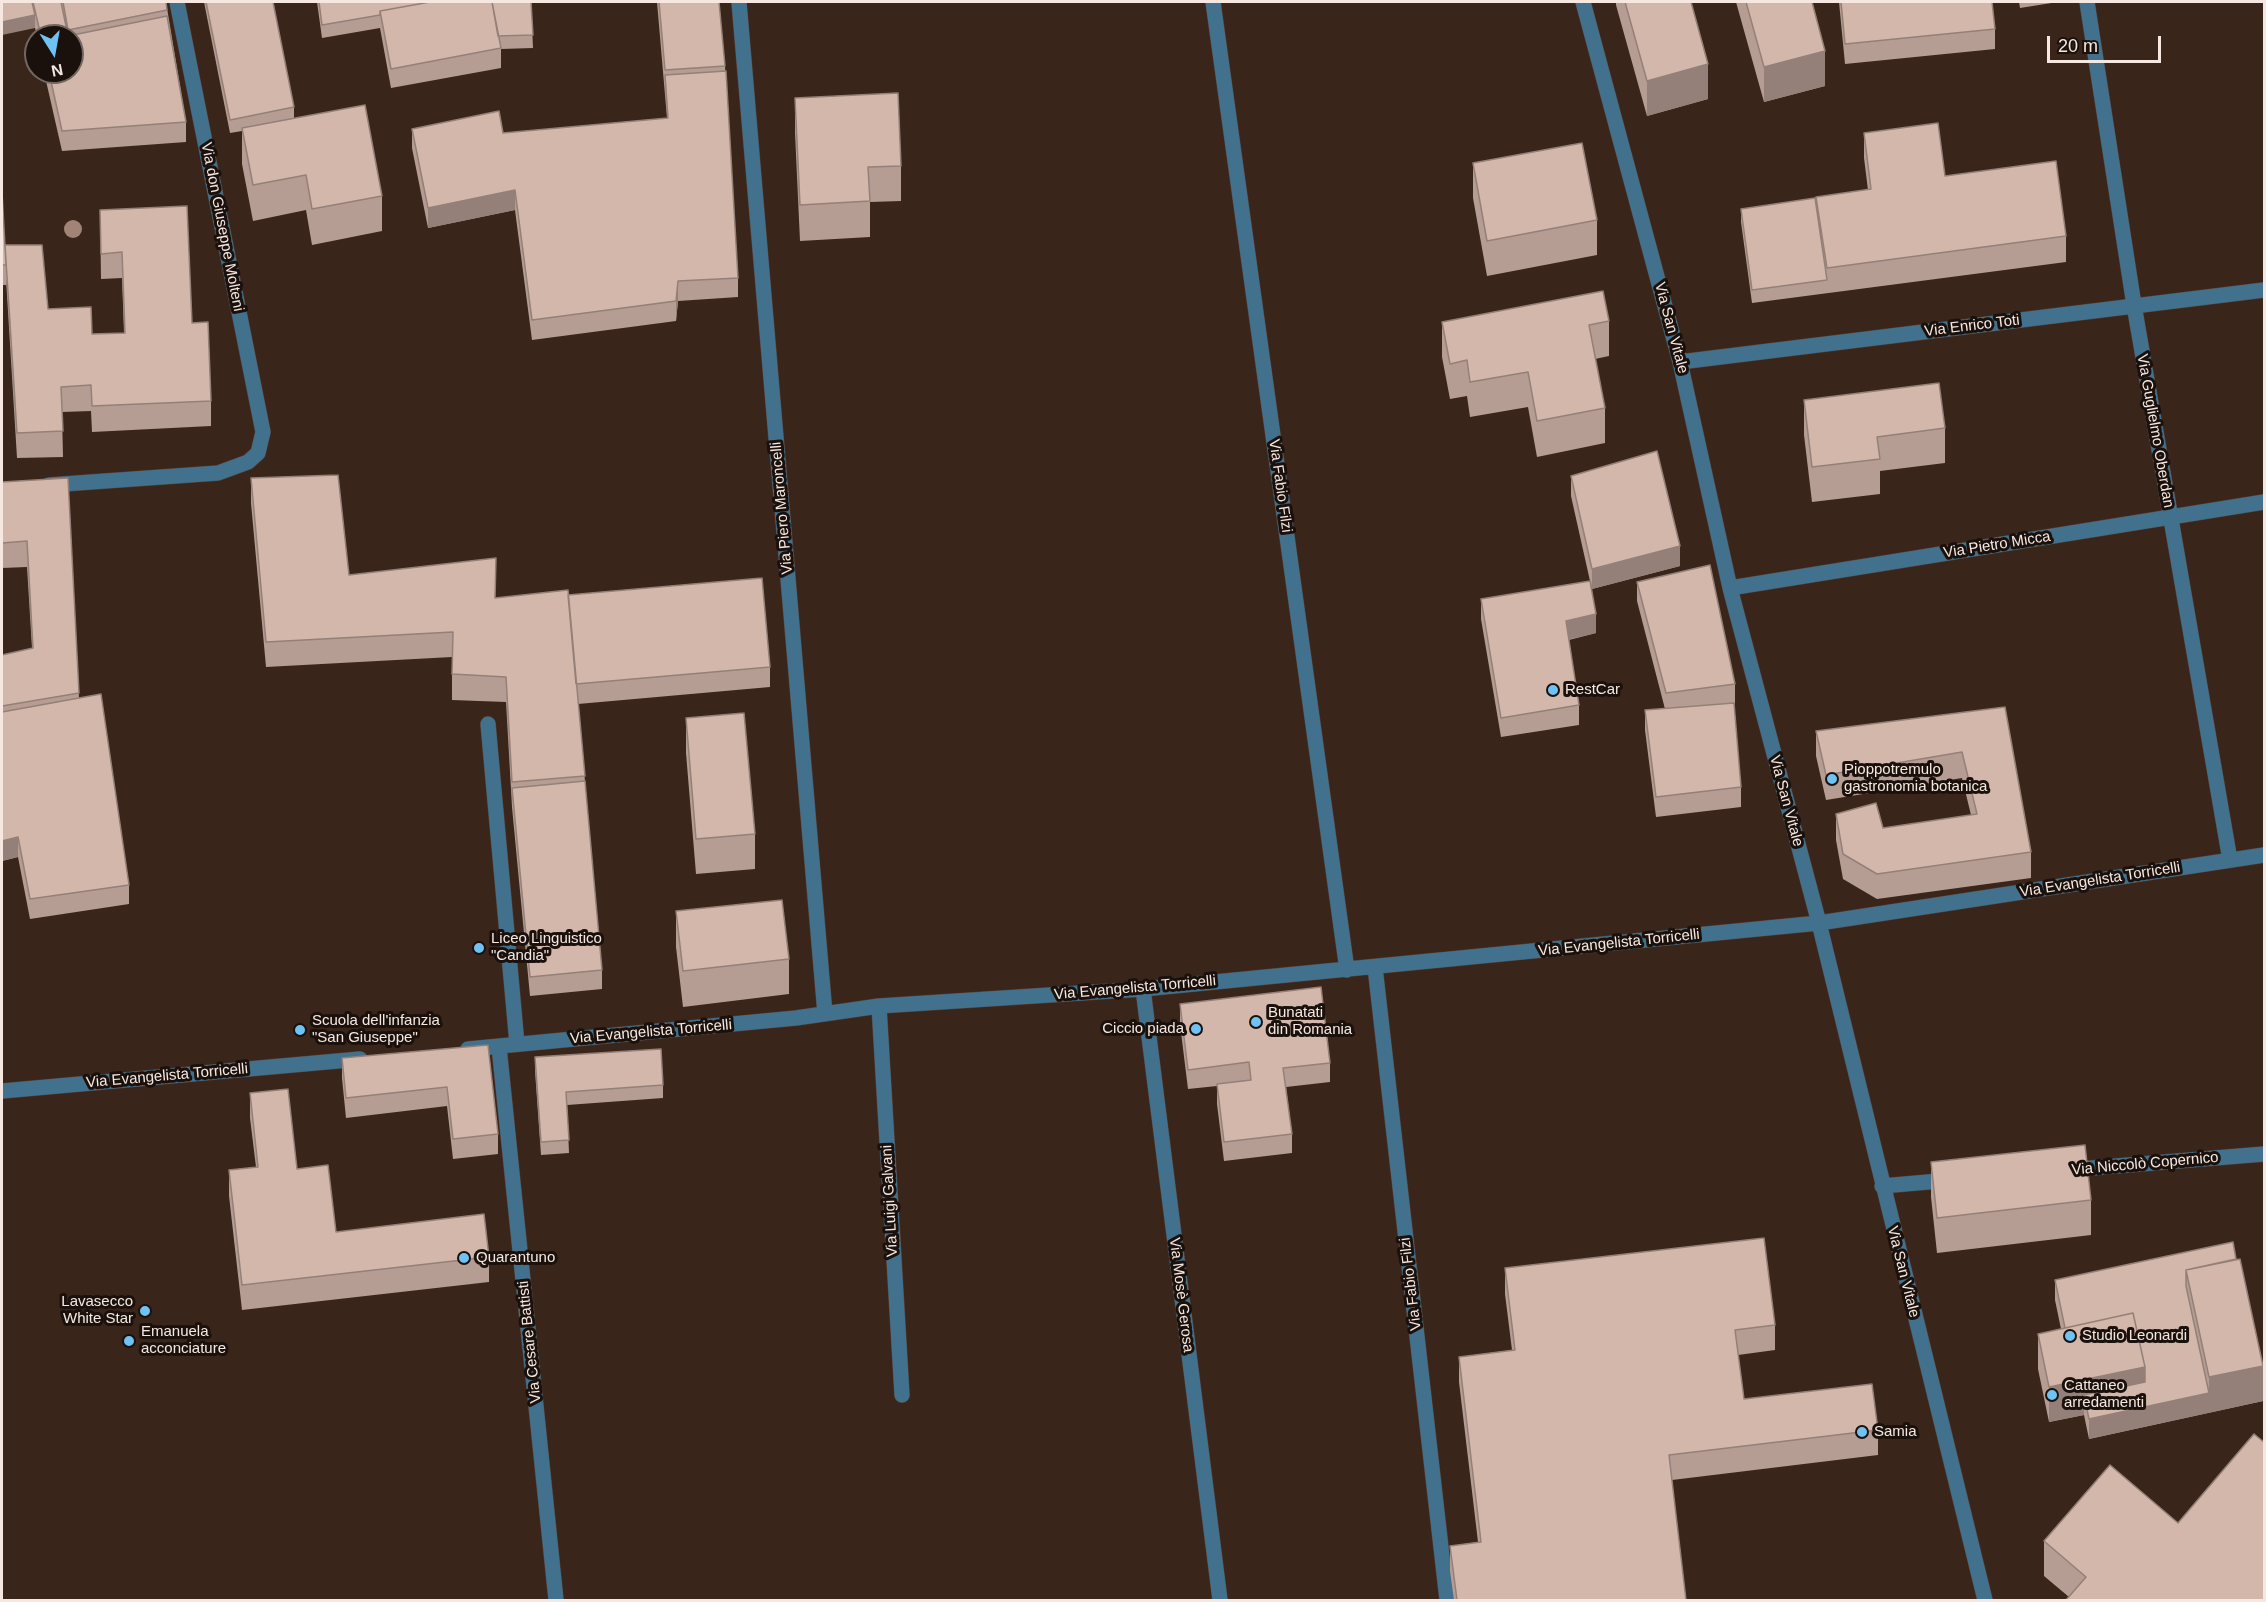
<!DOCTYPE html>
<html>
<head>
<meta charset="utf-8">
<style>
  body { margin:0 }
  #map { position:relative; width:2266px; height:1602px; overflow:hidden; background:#3a251b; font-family:Arial,sans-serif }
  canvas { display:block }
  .frame { position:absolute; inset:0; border:3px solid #f6e8e1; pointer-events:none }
  .north { position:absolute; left:24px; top:24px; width:60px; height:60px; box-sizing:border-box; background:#1a110d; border:2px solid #726762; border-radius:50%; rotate:169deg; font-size:16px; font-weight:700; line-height:24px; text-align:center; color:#f6e8e1 }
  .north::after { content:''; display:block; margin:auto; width:21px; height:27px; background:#6fc2f4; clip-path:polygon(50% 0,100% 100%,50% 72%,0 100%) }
  .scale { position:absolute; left:2047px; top:36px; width:114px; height:27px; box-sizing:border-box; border:3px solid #f6e8e1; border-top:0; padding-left:8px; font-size:18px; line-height:21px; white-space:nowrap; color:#f6e8e1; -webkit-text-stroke:4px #1a110d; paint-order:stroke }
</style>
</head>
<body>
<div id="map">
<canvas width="2266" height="1602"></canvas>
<div class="frame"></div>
<div class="north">N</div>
<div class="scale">20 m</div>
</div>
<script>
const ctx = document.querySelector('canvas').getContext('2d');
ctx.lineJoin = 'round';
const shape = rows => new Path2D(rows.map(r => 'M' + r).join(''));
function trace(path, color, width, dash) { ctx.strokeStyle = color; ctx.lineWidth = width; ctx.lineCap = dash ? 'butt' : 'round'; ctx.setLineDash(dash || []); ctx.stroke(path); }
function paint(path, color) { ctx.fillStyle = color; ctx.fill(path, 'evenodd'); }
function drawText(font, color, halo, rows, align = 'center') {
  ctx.font = font + ' Arial,sans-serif'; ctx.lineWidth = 6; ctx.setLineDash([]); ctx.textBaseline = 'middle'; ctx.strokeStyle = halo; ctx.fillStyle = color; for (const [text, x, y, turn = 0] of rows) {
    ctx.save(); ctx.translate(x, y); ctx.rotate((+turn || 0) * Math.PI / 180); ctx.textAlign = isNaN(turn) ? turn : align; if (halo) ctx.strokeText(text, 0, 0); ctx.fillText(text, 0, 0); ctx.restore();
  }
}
const lane = shape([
  [488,724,517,1044]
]);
const street = shape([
  [739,2,825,1014],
  [1213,2,1347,970],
  [1583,2,1680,362,1730,588,1819,923,1985,1600],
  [2087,2,2134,305,2230,860],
  [1680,362,2264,290],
  [49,485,218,473,248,462,258,453,263,432,177,2],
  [1730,588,2264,502],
  [1375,967,1447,1600],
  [1143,989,1220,1600],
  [879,1006,902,1395],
  [499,1047,556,1600],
  [468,1049,796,1018,879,1006,1143,989,1819,923,2264,855],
  [2,1091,360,1059],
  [2067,1170,2264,1154],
  [1882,1186,1951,1180]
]);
const trees = [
  [73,229]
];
const wall = shape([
  [2,2,166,2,186,122,186,142,62,151,44,72,72,72,72,36,37,36,35,28],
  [204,2,273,2,294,107,294,118,382,196,382,231,312,245,306,210,253,221,242,164,242,131,230,133],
  [317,2,531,2,533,48,501,49,501,68,391,88,380,28,322,38],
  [657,2,719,2,725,66,738,278,738,297,678,301,676,321,532,340,515,210,428,228,412,148,412,129,503,133,667,118],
  [1616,2,1691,2,1708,99,1647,116,1616,5],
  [1736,2,1812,2,1825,86,1764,102],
  [1839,2,1992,2,1995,29,1995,49,1845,64],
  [2019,2,2058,2,2020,8],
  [795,98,901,166,901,201,870,202,870,237,800,241,795,133],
  [1864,133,1945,176,2066,236,2066,262,1752,303,1741,222,1741,209,1816,209,1816,197,1868,190,1864,158],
  [1473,163,1597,220,1597,255,1487,276,1473,198],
  [2,192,5,257,48,309,92,334,124,333,122,278,101,279,100,210,192,323,211,401,211,426,92,432,91,411,62,412,63,457,17,458,6,279,6,285,2,285],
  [1609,321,1609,356,1595,359,1605,408,1605,443,1537,457,1528,407,1470,417,1467,396,1450,399,1442,357,1442,322],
  [1804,400,1945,428,1945,463,1880,471,1880,494,1812,502,1804,435],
  [1571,476,1680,566,1592,589,1591,581,1596,633,1569,640,1579,705,1579,725,1501,737,1481,619,1481,599,1590,581,1571,496],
  [68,478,79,698,129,885,129,904,30,919,18,857,2,861,2,655,32,648,27,567,2,568,2,482],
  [251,478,349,575,495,598,568,595,770,667,770,687,578,704,602,970,602,989,530,996,512,807,506,702,452,700,452,657,266,667,251,503],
  [1637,582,1735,684,1735,703,1734,704,1741,787,1741,807,1656,817,1645,730,1645,710,1665,709,1637,601],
  [2005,707,2031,852,2031,878,1877,899,1843,879,1836,840,1836,814,1883,828,1971,815,1962,778,1826,800,1816,756,1816,731],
  [686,718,755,834,755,869,696,874,686,753],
  [676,911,789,959,789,994,683,1007,676,947],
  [1180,1004,1330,1063,1330,1082,1286,1087,1292,1134,1292,1153,1224,1161,1217,1104,1217,1086,1188,1089,1180,1024],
  [488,1045,498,1134,498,1154,453,1159,447,1106,346,1118,342,1078,342,1058],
  [535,1057,663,1085,663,1098,567,1105,569,1153,541,1155,535,1071],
  [250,1093,336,1232,489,1257,489,1282,242,1310,229,1196,229,1170,256,1167,250,1118],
  [1931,1162,2091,1200,2091,1235,1937,1253,1931,1197],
  [2233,1242,2263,1401,2089,1439,2084,1415,2049,1422,2038,1369,2038,1334,2061,1329,2055,1300,2055,1280],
  [1505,1268,1775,1325,1775,1350,1738,1355,1744,1399,1878,1430,1878,1455,1672,1480,1686,1600,1454,1600,1450,1571,1450,1546,1478,1542,1459,1382,1459,1357,1512,1350,1505,1294],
  [2178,1523,2265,1600,2069,1597,2044,1576,2044,1541]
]);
const shadedWall = shape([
  [35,15,35,28,2,35,2,22],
  [1825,51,1825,86,1764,102,1764,67],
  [1708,64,1708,99,1647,116,1647,81],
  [515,190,515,210,428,228,428,208],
  [678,281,678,301,676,321,676,301],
  [1680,546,1680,566,1592,589,1592,569],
  [1596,614,1596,633,1566,640,1566,621],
  [18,837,18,857,2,861,2,841],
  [2263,1366,2263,1401,2089,1439,2089,1419,2209,1393,2209,1377],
  [2145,1367,2145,1402,2084,1395,2084,1415,2049,1422,2049,1387]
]);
const building = shape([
  [2,2,32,2,35,15,2,22,2,2],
  [33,2,61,2,68,36,167,16,186,122,62,131,49,72,72,72,72,36,41,36,33,2],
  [63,2,166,2,167,10,68,30,63,2],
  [206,2,273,2,294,107,230,120,206,2],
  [319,2,430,2,380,11,380,15,322,25,319,2],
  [430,2,492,2,501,48,391,69,380,11,430,2],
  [492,2,531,2,533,35,498,36,492,2],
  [659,2,719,2,725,66,665,70,659,2],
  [1625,2,1691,2,1708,64,1647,81,1625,2],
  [1746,2,1812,2,1825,51,1764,67,1746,2],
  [1841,2,1992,2,1995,29,1845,44,1841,2],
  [726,71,738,278,678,281,676,301,532,320,515,190,428,208,412,129,499,111,503,133,668,118,665,75,726,71],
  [898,93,901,166,868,167,870,201,800,205,795,98,898,93],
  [365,105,382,196,312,209,306,175,253,185,242,128,365,105],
  [1938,123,1945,176,2056,161,2066,236,1827,268,1816,197,1871,189,1864,133,1938,123],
  [1582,143,1597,220,1487,241,1473,163,1582,143],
  [2,192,6,265,2,265,2,192],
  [1815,198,1827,280,1752,290,1741,209,1815,198],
  [187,206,192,323,208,322,211,401,92,406,91,385,61,387,63,431,17,433,5,245,42,245,48,309,91,307,92,334,125,333,122,252,101,254,100,210,187,206],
  [1603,291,1609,321,1589,325,1605,408,1537,421,1528,372,1470,382,1467,360,1450,364,1442,322,1603,291],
  [1939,383,1945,428,1877,437,1880,459,1812,467,1804,400,1939,383],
  [1657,451,1680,546,1592,569,1571,476,1657,451],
  [338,475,349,575,496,558,495,598,568,590,585,776,512,782,506,677,452,674,453,632,266,642,251,478,338,475],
  [68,478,79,693,2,706,2,655,33,648,27,541,2,543,2,482,68,478],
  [1710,565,1735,684,1666,693,1637,582,1710,565],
  [762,578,770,667,576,684,568,595,762,578],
  [1590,581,1596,614,1566,621,1579,705,1501,718,1481,599,1590,581],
  [101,694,129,885,30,899,18,837,2,841,2,712,101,694],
  [1734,703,1741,787,1656,797,1645,710,1734,703],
  [2005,707,2031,852,1877,874,1843,854,1836,814,1876,803,1883,828,1977,814,1962,752,1826,775,1816,731,2005,707],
  [744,713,755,834,696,839,686,718,744,713],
  [585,781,602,970,530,977,512,788,585,781],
  [782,900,789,959,683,971,676,911,782,900],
  [1321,987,1330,1063,1283,1068,1292,1134,1224,1142,1217,1084,1251,1080,1249,1062,1188,1070,1180,1004,1321,987],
  [488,1045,498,1134,453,1139,447,1087,346,1098,342,1058,488,1045],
  [661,1049,663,1085,566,1092,569,1140,541,1142,535,1057,661,1049],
  [288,1089,297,1169,328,1165,336,1232,484,1214,489,1257,242,1285,229,1170,258,1167,250,1093,288,1089],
  [2085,1145,2091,1200,1937,1218,1931,1162,2085,1145],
  [1764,1238,1775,1325,1735,1330,1744,1399,1872,1384,1878,1430,1669,1455,1686,1600,1457,1600,1450,1546,1481,1542,1459,1357,1515,1350,1505,1268,1764,1238],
  [2233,1242,2236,1259,2186,1270,2186,1286,2209,1393,2089,1419,2084,1395,2145,1382,2145,1367,2133,1313,2065,1328,2055,1280,2233,1242],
  [2240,1259,2263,1366,2209,1377,2186,1270,2240,1259],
  [2133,1313,2145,1367,2049,1387,2038,1334,2133,1313],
  [2254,1434,2265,1443,2265,1600,2066,1600,2086,1577,2044,1541,2110,1465,2178,1523,2254,1434]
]);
const markers = [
  [1553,690,6,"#6fc2f4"],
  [1832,779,6,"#6fc2f4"],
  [479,948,6,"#6fc2f4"],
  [1256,1022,6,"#6fc2f4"],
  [1196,1029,6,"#6fc2f4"],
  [300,1030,6,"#6fc2f4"],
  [464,1258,6,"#6fc2f4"],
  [145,1311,6,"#6fc2f4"],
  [2070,1336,6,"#6fc2f4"],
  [129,1341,6,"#6fc2f4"],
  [2052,1395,6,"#6fc2f4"],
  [1862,1432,6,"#6fc2f4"]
];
const streetNames = [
  ["Via don Giuseppe Molteni",222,227,79],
  ["Via Enrico Toti",1972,326,-7],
  ["Via San Vitale",1671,328,75],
  ["Via Guglielmo Oberdan",2155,431,80],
  ["Via Fabio Filzi",1280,486,82],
  ["Via Piero Maroncelli",782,508,-95],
  ["Via Pietro Micca",1997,545,-9],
  ["Via San Vitale",1786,801,75],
  ["Via Evangelista Torricelli",2100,880,-9],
  ["Via Evangelista Torricelli",1619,943,-6],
  ["Via Evangelista Torricelli",1135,988,-5],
  ["Via Evangelista Torricelli",651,1032,-5],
  ["Via Evangelista Torricelli",167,1076,-5],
  ["Via Niccolò Copernico",2145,1164,-5],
  ["Via Luigi Galvani",890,1201,-93],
  ["Via San Vitale",1903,1272,76],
  ["Via Fabio Filzi",1411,1284,-97],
  ["Via Mosè Gerosa",1181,1295,83],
  ["Via Cesare Battisti",530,1342,-96]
];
const poiNames = [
  ["RestCar",1565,690],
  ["Pioppotremulo",1844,770],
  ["gastronomia botanica",1844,787],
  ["Liceo Linguistico",491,939],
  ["\"Candia\"",491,956],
  ["Bunatati",1268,1013],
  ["din Romania",1268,1030],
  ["Scuola dell'infanzia",312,1021],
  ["\"San Giuseppe\"",312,1038],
  ["Ciccio piada",1184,1029,"right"],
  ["Quarantuno",476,1258],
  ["Lavasecco",133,1302,"right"],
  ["White Star",133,1319,"right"],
  ["Emanuela",141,1332],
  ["acconciature",141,1349],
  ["Studio Leonardi",2082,1336],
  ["Cattaneo",2064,1386],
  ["arredamenti",2064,1403],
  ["Samia",1874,1432]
];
trace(lane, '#544037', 16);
trace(street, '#544037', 16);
trace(lane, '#42718d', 15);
trace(street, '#42718d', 15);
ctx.fillStyle = '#a28476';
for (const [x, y] of trees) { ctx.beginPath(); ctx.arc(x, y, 9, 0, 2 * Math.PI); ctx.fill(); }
paint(wall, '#b59d93');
paint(shadedWall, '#948078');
paint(building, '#d3b7ab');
trace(building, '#948078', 1.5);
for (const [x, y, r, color] of markers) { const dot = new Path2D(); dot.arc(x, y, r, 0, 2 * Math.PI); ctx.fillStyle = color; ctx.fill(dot); trace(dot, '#1a110d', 2); }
drawText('15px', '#f6e8e1', '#1a110d', streetNames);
drawText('15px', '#f6e8e1', '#1a110d', poiNames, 'left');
</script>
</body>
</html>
